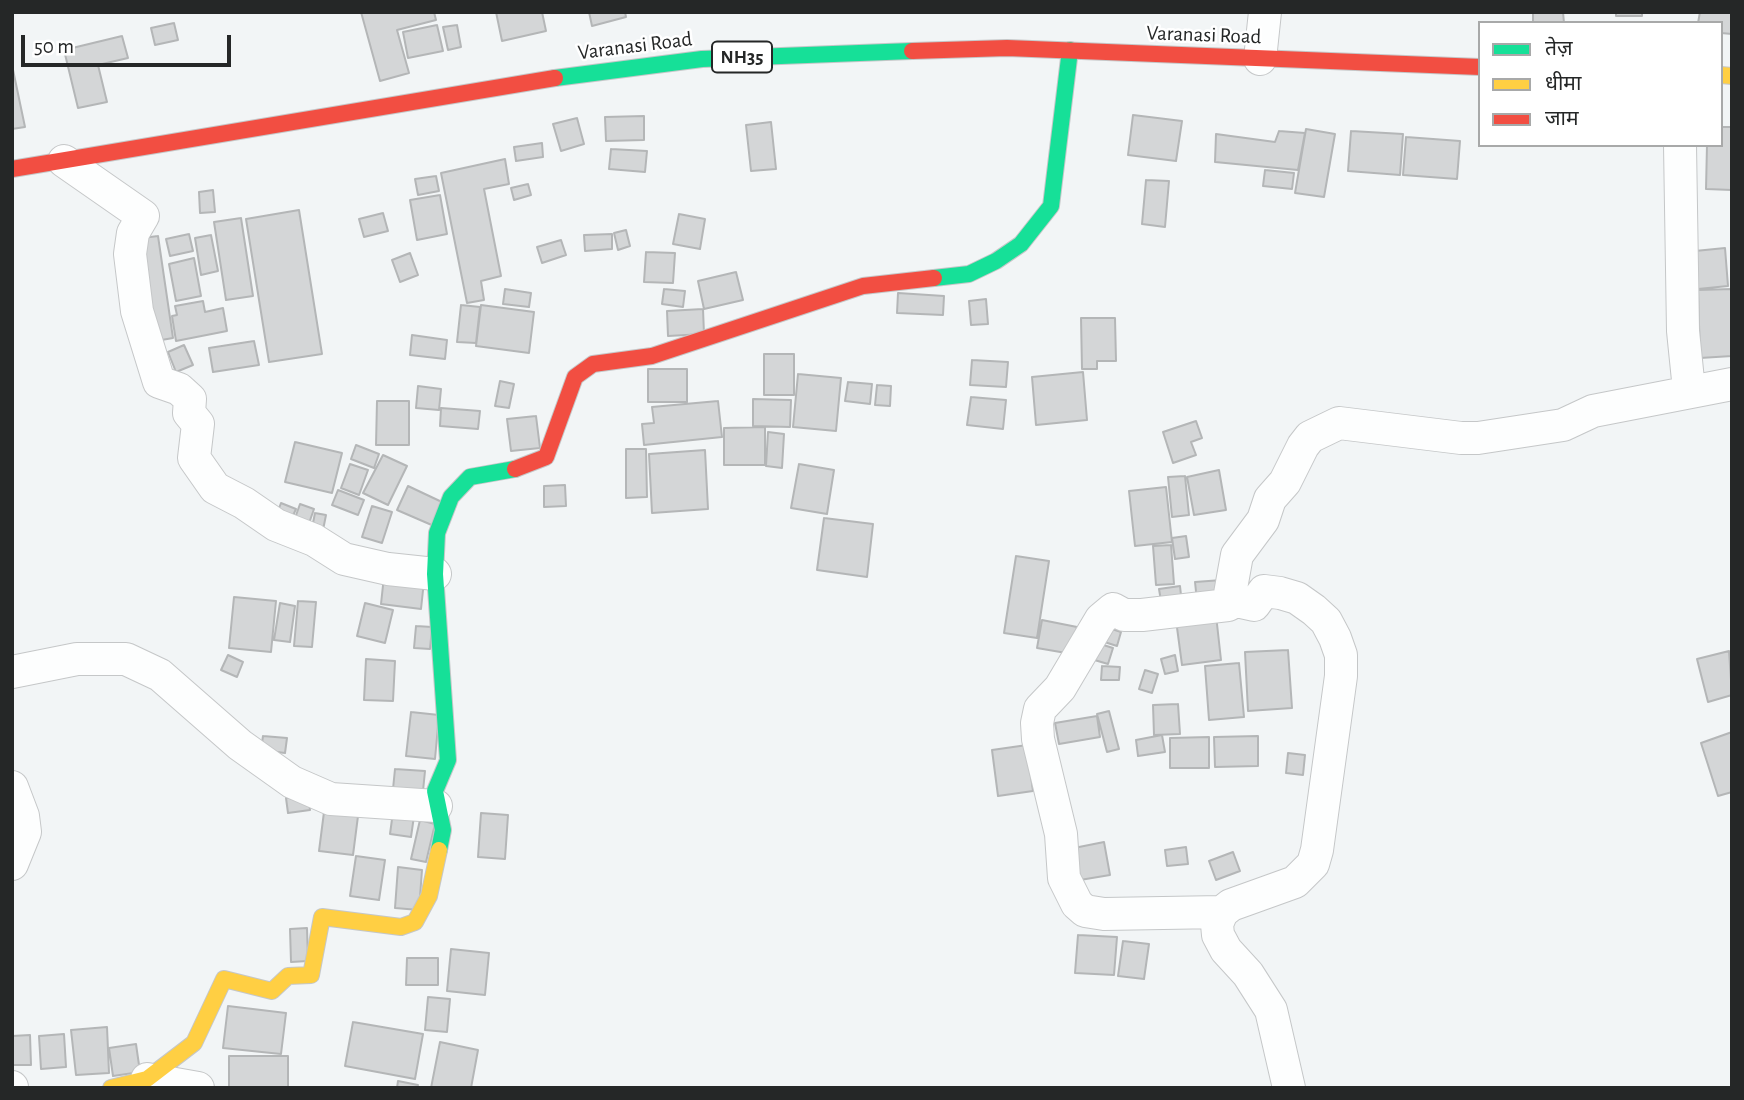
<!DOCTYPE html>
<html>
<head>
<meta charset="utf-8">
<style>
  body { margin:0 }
  #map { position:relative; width:1744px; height:1100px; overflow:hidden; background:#f2f5f6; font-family:"Alegreya Sans","Noto Sans Devanagari",sans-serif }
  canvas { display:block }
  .frame { position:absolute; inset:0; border:14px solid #252727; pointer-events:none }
  .legend { position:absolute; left:1478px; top:21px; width:245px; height:126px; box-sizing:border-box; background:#fff; border:2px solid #a8a9a9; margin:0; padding:9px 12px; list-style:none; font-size:21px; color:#252727 }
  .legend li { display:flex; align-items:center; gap:14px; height:35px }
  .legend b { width:35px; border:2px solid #a8a9a9 }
  .scale { position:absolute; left:21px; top:35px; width:210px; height:32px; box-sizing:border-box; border:4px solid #252727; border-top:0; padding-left:9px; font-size:21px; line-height:24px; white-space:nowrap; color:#252727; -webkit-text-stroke:5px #fff; paint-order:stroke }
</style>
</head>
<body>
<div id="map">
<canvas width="1744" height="1100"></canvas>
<div class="frame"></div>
<ul class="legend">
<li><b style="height:9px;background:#16e098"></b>तेज़</li>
<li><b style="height:9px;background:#ffcf43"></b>धीमा</li>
<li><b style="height:9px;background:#f24e42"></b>जाम</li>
</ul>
<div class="scale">50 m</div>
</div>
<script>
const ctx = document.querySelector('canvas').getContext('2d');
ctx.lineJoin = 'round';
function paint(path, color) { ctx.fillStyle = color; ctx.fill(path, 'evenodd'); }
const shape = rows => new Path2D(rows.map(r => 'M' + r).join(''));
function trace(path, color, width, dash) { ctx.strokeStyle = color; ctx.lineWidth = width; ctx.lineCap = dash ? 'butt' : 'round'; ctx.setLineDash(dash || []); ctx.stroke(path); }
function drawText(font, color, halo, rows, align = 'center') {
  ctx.font = font + ' "Alegreya Sans",sans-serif'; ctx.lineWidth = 5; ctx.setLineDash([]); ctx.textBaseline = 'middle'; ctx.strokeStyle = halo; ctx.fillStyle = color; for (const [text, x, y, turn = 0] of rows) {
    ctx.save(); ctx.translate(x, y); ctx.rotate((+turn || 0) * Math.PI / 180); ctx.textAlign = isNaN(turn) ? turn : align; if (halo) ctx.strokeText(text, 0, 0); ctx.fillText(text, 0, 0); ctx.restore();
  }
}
const building = shape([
  [361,12,434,12,436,20,397,30,409,73,380,81,361,12],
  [496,12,542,12,546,31,502,41,496,12],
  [589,12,625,12,626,17,592,26,589,12],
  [1533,12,1563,12,1564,23,1533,23,1533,12],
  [1616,12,1642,12,1642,16,1616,16,1616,12],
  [1700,12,1732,12,1732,34,1721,33,1721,23,1698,23,1700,12],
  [174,23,178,40,155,45,151,28,174,23],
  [437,25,443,51,408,58,403,32,437,25],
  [457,25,461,47,448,50,443,27,457,25],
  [122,36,128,58,98,65,107,102,78,108,64,50,122,36],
  [12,65,25,127,12,129,12,65],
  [1133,115,1182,121,1176,161,1128,155,1133,115],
  [644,116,644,140,606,141,605,117,644,116],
  [577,118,584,144,561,151,553,124,577,118],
  [771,122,776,169,751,171,746,125,771,122],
  [1721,127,1732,127,1732,190,1706,189,1707,145,1721,145,1721,127],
  [1306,129,1335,134,1324,197,1295,193,1306,129],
  [1279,131,1305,133,1298,170,1215,162,1216,134,1275,142,1279,131],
  [1351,131,1403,134,1400,175,1348,171,1351,131],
  [1406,137,1460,141,1457,179,1403,175,1406,137],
  [542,143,543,157,516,161,514,147,542,143],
  [611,149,647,151,645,172,609,169,611,149],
  [505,159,509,184,484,189,501,276,481,281,484,300,467,303,441,173,505,159],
  [1265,170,1294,173,1292,189,1263,186,1265,170],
  [436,176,439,191,418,195,415,179,436,176],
  [1146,180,1169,181,1165,227,1142,224,1146,180],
  [528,184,531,195,514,200,511,188,528,184],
  [213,190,215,212,200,213,199,192,213,190],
  [440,195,447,234,417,240,410,200,440,195],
  [299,210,322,354,269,362,246,219,299,210],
  [383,213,388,231,364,237,359,219,383,213],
  [679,214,705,219,700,249,673,244,679,214],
  [241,218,253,296,226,300,214,222,241,218],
  [626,230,630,246,618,250,614,233,626,230],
  [189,234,193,251,170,256,166,239,189,234],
  [612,234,612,249,585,251,584,235,612,234],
  [211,235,218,271,201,275,195,238,211,235],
  [158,236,173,338,150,342,135,239,158,236],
  [561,240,566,255,542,263,537,247,561,240],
  [1725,248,1728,286,1698,289,1695,251,1725,248],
  [646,252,675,253,673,283,644,282,646,252],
  [410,253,418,275,400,282,392,260,410,253],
  [194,258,201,296,176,301,169,264,194,258],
  [736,272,743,300,704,309,698,281,736,272],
  [505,289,531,293,529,307,503,304,505,289],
  [664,289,685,291,683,307,662,304,664,289],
  [1732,289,1732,356,1700,358,1698,290,1732,289],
  [898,293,944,296,943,315,897,313,898,293],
  [986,299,988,324,971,325,969,301,986,299],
  [203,301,205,312,223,308,227,331,176,341,172,316,177,315,175,306,203,301],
  [461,305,480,307,476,343,457,342,461,305],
  [481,305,534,312,529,353,476,346,481,305],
  [703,309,704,334,668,336,667,311,703,309],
  [1081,318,1115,318,1116,361,1097,361,1097,369,1082,369,1081,318],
  [412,335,447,340,445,359,410,355,412,335],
  [254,341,259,365,213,372,209,348,254,341],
  [184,345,193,365,176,372,168,352,184,345],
  [764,354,794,354,794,395,764,395,764,354],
  [972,360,1008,362,1006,387,970,385,972,360],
  [648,369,687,369,687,402,648,402,648,369],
  [1083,372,1087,420,1036,425,1032,377,1083,372],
  [798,374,841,378,836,431,793,427,798,374],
  [500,381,514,384,509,408,495,406,500,381],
  [848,382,872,384,870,404,845,401,848,382],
  [877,385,891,386,890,406,875,405,877,385],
  [418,386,441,389,439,410,416,408,418,386],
  [971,397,1006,400,1003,429,967,425,971,397],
  [753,399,791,400,790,427,753,426,753,399],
  [377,401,409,401,409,445,376,445,377,401],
  [718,401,722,437,644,445,642,424,654,423,652,407,718,401],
  [441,408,480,411,478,429,440,426,441,408],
  [536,416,540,448,511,451,507,419,536,416],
  [1196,421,1202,438,1191,442,1196,455,1173,463,1163,432,1196,421],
  [765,427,765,465,724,465,724,428,765,427],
  [768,432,784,434,782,468,766,466,768,432],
  [295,442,342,453,332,493,285,482,295,442],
  [356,445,379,454,374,468,351,459,356,445],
  [626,449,646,449,647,497,626,498,626,449],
  [705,450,708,509,652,513,649,454,705,450],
  [383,455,407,466,388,505,363,493,383,455],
  [350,464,368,470,359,495,341,488,350,464],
  [799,464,834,470,827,514,791,508,799,464],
  [1219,470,1226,510,1194,515,1187,477,1219,470],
  [1185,476,1189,515,1172,517,1168,477,1185,476],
  [565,485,566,506,544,507,544,486,565,485],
  [408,486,444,503,434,526,397,510,408,486],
  [1166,487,1172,542,1135,546,1129,491,1166,487],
  [338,490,364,500,358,515,332,505,338,490],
  [281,503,296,509,290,522,276,516,281,503],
  [300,504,314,509,307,529,293,524,300,504],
  [372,506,392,512,382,543,362,537,372,506],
  [315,513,326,515,323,530,312,528,315,513],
  [824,518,873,524,867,577,817,570,824,518],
  [1186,536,1189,557,1175,559,1172,538,1186,536],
  [1171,545,1174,584,1156,585,1153,546,1171,545],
  [1016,556,1049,561,1037,638,1004,633,1016,556],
  [384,576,424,581,421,609,381,604,384,576],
  [1222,580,1223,599,1197,601,1195,582,1222,580],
  [1180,586,1182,604,1162,607,1159,589,1180,586],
  [234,597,276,601,271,652,229,648,234,597],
  [298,601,316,602,312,647,294,646,298,601],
  [280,603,295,606,290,642,274,640,280,603],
  [365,603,393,610,385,643,357,636,365,603],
  [1216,615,1221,660,1182,665,1176,620,1216,615],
  [1042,620,1077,627,1072,654,1037,648,1042,620],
  [1100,625,1121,632,1117,646,1095,639,1100,625],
  [416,626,432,627,430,649,414,648,416,626],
  [1097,643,1113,648,1108,664,1091,659,1097,643],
  [1288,650,1292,708,1248,711,1245,652,1288,650],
  [1729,651,1732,695,1708,702,1697,659,1729,651],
  [228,655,243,662,237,677,221,670,228,655],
  [1175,655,1178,671,1165,674,1161,659,1175,655],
  [366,659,395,661,393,701,364,700,366,659],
  [1239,663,1244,717,1209,720,1205,666,1239,663],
  [1102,666,1120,667,1119,680,1101,680,1102,666],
  [1145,670,1158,674,1152,693,1139,689,1145,670],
  [1178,704,1180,734,1154,735,1153,705,1178,704],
  [1109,711,1119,749,1107,752,1097,714,1109,711],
  [411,712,439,715,435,759,406,756,411,712],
  [1097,716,1100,737,1059,744,1055,723,1097,716],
  [1732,732,1732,792,1718,796,1701,743,1732,732],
  [1162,735,1165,752,1138,756,1136,740,1162,735],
  [263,736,287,738,285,753,261,750,263,736],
  [1258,736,1258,766,1215,767,1214,737,1258,736],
  [1209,737,1209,768,1170,768,1170,738,1209,737],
  [1027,745,1033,791,998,796,992,750,1027,745],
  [1288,753,1305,755,1303,775,1286,773,1288,753],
  [395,769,425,771,423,791,393,789,395,769],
  [308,794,310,810,288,813,286,798,308,794],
  [324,812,358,816,353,855,319,851,324,812],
  [393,812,414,816,411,837,390,834,393,812],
  [481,813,508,815,505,859,478,857,481,813],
  [420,820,435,824,426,862,411,859,420,820],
  [1104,842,1110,875,1080,880,1074,848,1104,842],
  [1186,847,1188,864,1167,866,1165,850,1186,847],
  [1233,852,1240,871,1216,880,1209,861,1233,852],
  [356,856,385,860,379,900,350,896,356,856],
  [398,867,422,870,419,910,395,908,398,867],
  [307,928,308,961,291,962,290,929,307,928],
  [1078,935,1117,937,1114,975,1075,973,1078,935],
  [1123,941,1149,944,1144,979,1118,976,1123,941],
  [451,949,489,953,485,995,447,991,451,949],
  [407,958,438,958,438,985,406,985,407,958],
  [428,997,450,999,447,1032,425,1030,428,997],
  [228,1006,286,1013,281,1054,223,1048,228,1006],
  [353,1022,423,1034,415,1079,345,1066,353,1022],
  [107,1027,109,1073,76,1075,71,1030,107,1027],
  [64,1034,66,1067,41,1069,39,1036,64,1034],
  [30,1035,31,1065,12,1065,12,1036,30,1035],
  [440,1042,478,1050,471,1088,431,1088,440,1042],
  [136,1044,140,1072,113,1076,109,1048,136,1044],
  [229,1056,288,1056,288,1088,229,1088,229,1056],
  [398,1081,418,1085,417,1088,397,1088,398,1081]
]);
const street = shape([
  [1260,59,1265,12],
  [1680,145,1683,331,1689,390],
  [64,161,143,216,133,233,130,254,137,311,159,382,179,389,190,399,189,413,198,424,194,458,215,488,244,503,276,525,314,540,344,559,388,569,435,574],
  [12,672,77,659,126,659,160,675,240,745,292,782,331,799,436,806],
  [12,787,23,816,25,832,12,864],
  [1222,912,1104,914,1085,911,1077,904,1064,878,1061,834,1038,739,1037,723,1040,709,1060,688,1101,619,1113,609,1124,615,1142,615,1228,605],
  [147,1079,198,1088],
  [12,1087,12,1088],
  [1289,1088,1271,1010,1248,974,1226,950,1218,935,1217,924,1222,912,1231,905,1295,882,1313,864,1317,850,1341,676,1341,655,1335,638,1326,621,1314,610,1297,598,1280,593,1264,591,1254,605,1236,601,1228,605,1237,555,1263,520,1270,499,1285,482,1303,446,1310,437,1339,423,1461,438,1478,438,1563,425,1593,411,1732,384]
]);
const fast = shape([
  [555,78,702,59,912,51],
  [934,278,969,274,996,261,1021,244,1051,206,1070,50],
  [439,850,443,830,435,791,448,760,435,574,437,533,451,497,470,477,515,469]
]);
const slow = shape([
  [1721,75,1732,76],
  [111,1088,147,1079,194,1043,224,979,272,991,288,976,311,975,322,917,401,927,415,922,429,896,439,850]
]);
const jam = shape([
  [912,51,1007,48,1480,67],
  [12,169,555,78],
  [515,469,546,457,575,377,593,364,652,356,863,286,934,278]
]);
const shields = [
  [742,57,60]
];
const shieldNames = [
  ["NH35",742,57]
];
const streetNames = [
  ["Varanasi Road",1204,35,2],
  ["Varanasi Road",635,46,-7]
];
paint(building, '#d4d6d7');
trace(building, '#b4b6b7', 2);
trace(street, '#c5c7c8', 34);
trace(fast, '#c5c7c8', 18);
trace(slow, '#c5c7c8', 18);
trace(jam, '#c5c7c8', 18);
trace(street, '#fdfefe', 32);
trace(fast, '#16e098', 16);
trace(slow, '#ffcf43', 16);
trace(jam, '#f24e42', 16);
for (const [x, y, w] of shields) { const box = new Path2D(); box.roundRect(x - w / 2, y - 15.5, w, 31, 5); ctx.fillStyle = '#fff'; ctx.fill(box); trace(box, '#252727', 2); }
drawText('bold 19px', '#252727', null, shieldNames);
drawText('21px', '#252727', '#fff', streetNames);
</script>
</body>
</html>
